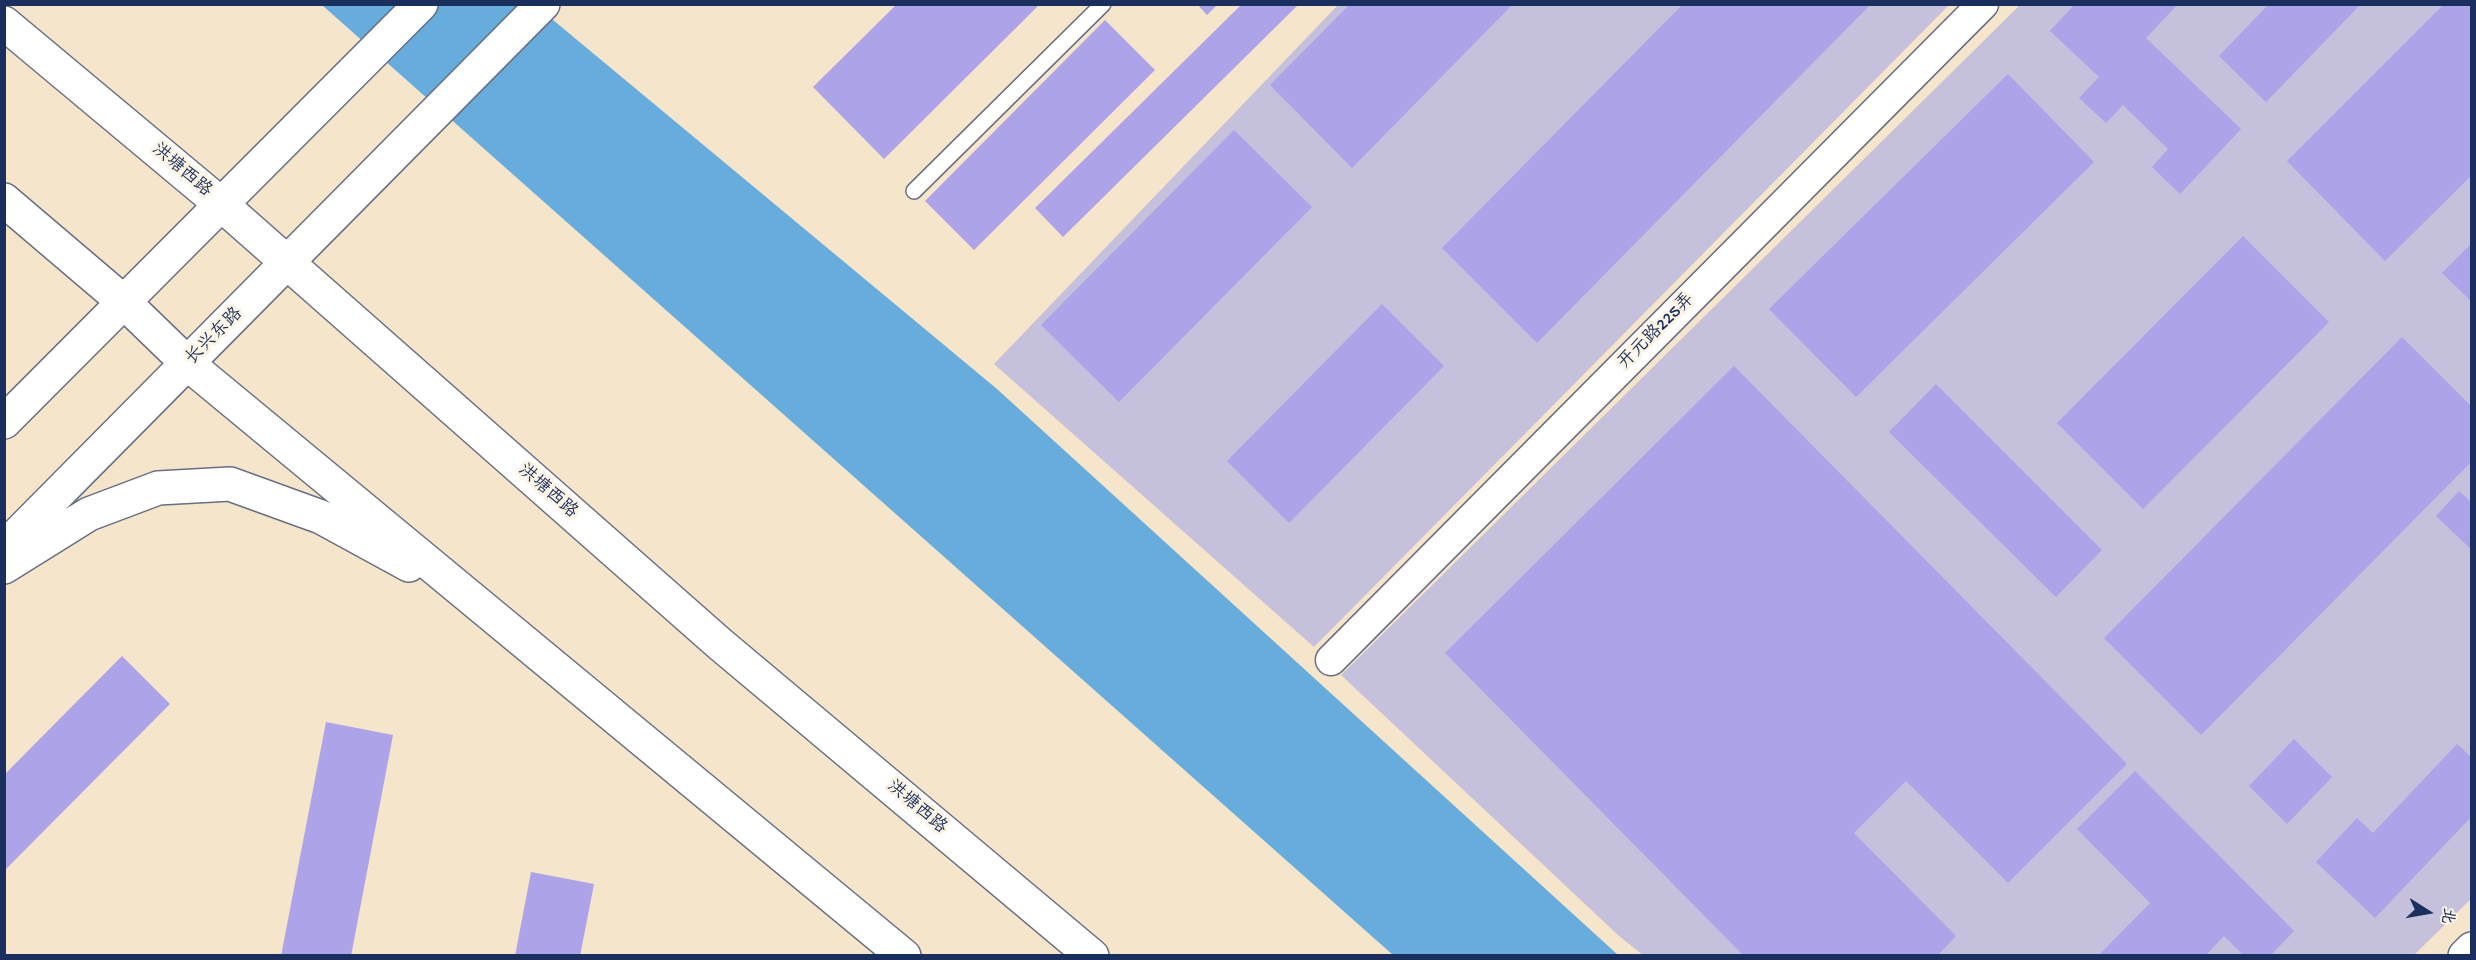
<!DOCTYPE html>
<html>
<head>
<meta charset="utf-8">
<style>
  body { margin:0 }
  #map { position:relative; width:2476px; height:960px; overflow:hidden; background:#f5e5ca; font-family:"Gochi Hand","LXGW WenKai TC",sans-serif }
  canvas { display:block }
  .frame { position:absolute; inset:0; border:6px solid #1b2f5e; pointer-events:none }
  .north { position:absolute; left:2398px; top:882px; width:60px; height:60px; -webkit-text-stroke:4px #fcf5e5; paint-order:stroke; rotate:101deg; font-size:16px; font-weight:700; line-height:24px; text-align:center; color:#1b2f5e }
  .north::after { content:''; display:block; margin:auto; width:21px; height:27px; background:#1b2f5e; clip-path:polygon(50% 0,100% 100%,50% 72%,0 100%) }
</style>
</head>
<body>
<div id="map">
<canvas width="2476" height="960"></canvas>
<div class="frame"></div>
<div class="north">北</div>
</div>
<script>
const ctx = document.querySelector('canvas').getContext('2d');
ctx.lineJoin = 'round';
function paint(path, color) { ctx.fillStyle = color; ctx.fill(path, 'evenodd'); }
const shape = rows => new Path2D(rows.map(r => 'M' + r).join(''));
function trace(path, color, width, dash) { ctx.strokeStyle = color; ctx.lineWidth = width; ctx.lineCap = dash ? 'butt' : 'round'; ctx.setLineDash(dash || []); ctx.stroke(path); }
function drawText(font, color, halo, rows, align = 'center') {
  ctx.font = font + ' "Gochi Hand","LXGW WenKai TC",sans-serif'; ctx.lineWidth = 6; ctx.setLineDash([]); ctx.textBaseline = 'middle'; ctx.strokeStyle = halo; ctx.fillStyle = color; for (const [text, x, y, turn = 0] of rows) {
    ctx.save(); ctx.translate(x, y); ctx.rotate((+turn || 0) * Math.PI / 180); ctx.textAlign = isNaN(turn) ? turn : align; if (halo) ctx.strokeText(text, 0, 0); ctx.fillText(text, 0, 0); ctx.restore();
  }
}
const industrial = shape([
  [1338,5,1949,5,1314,647,994,364],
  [2020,5,2471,5,2471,899,2414,955,1643,955,1618,935,1341,675]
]);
const water = shape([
  [322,5,535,5,997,389,1618,955,1393,955]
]);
const building = shape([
  [897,4,1040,4,884,159,813,87],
  [1197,4,1218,4,1207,15],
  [1242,4,1299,4,1063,237,1035,208],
  [1350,4,1513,4,1352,168,1270,85],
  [1683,4,1871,4,1537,343,1442,248],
  [2075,4,2178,4,2146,38,2241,129,2180,194,2152,167,2168,149,2123,105,2106,123,2079,98,2099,77,2050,31],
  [2269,4,2361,4,2266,102,2219,56],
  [2444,4,2472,4,2472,175,2385,261,2287,161],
  [1105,20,1155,70,974,250,925,201],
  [2008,74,2094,162,1856,397,1769,309],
  [1234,130,1312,207,1119,402,1041,325],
  [2243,236,2329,322,2143,509,2057,423],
  [2472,243,2472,302,2442,273],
  [1382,304,1444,366,1289,523,1227,461],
  [2402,337,2472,407,2472,461,2201,735,2104,638],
  [1734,366,2127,764,2008,883,1906,781,1854,833,1956,936,1937,956,1744,956,1445,653],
  [1936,384,2102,550,2056,597,1889,432],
  [2459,491,2472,503,2472,550,2436,516],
  [122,656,170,704,4,871,4,775],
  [326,722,393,735,351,956,281,956],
  [2294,739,2332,777,2287,824,2249,786],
  [2457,744,2472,758,2472,816,2375,918,2316,862,2357,818,2373,833],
  [2135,771,2294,931,2270,956,2244,956,2224,936,2205,956,2098,956,2150,903,2077,829],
  [531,872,594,884,580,956,515,956]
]);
const service = shape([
  [914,191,1103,4]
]);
const minor = shape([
  [1331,660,1983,4]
]);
const secondary = shape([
  [4,23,222,205,720,644,1092,956],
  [4,200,125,303,188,364,904,956],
  [4,422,421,4],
  [4,548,543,4],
  [4,567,89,514,158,488,230,484,321,517,409,565],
  [2465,956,2472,949]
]);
const streetNames = [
  ["洪塘西路",181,171,40],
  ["开元路225弄",1657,332,-45],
  ["长兴东路",215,337,-45],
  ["洪塘西路",547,492,41],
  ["洪塘西路",916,808,40]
];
paint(industrial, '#c5c0db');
paint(water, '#66acdc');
paint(building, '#ada3e8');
trace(service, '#676f84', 18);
trace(minor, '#676f84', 33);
trace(secondary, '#676f84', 36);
trace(service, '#fff', 15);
trace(minor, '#fff', 30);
trace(secondary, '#fff', 33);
drawText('18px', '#1b2f5e', '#fcf5e5', streetNames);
</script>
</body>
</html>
